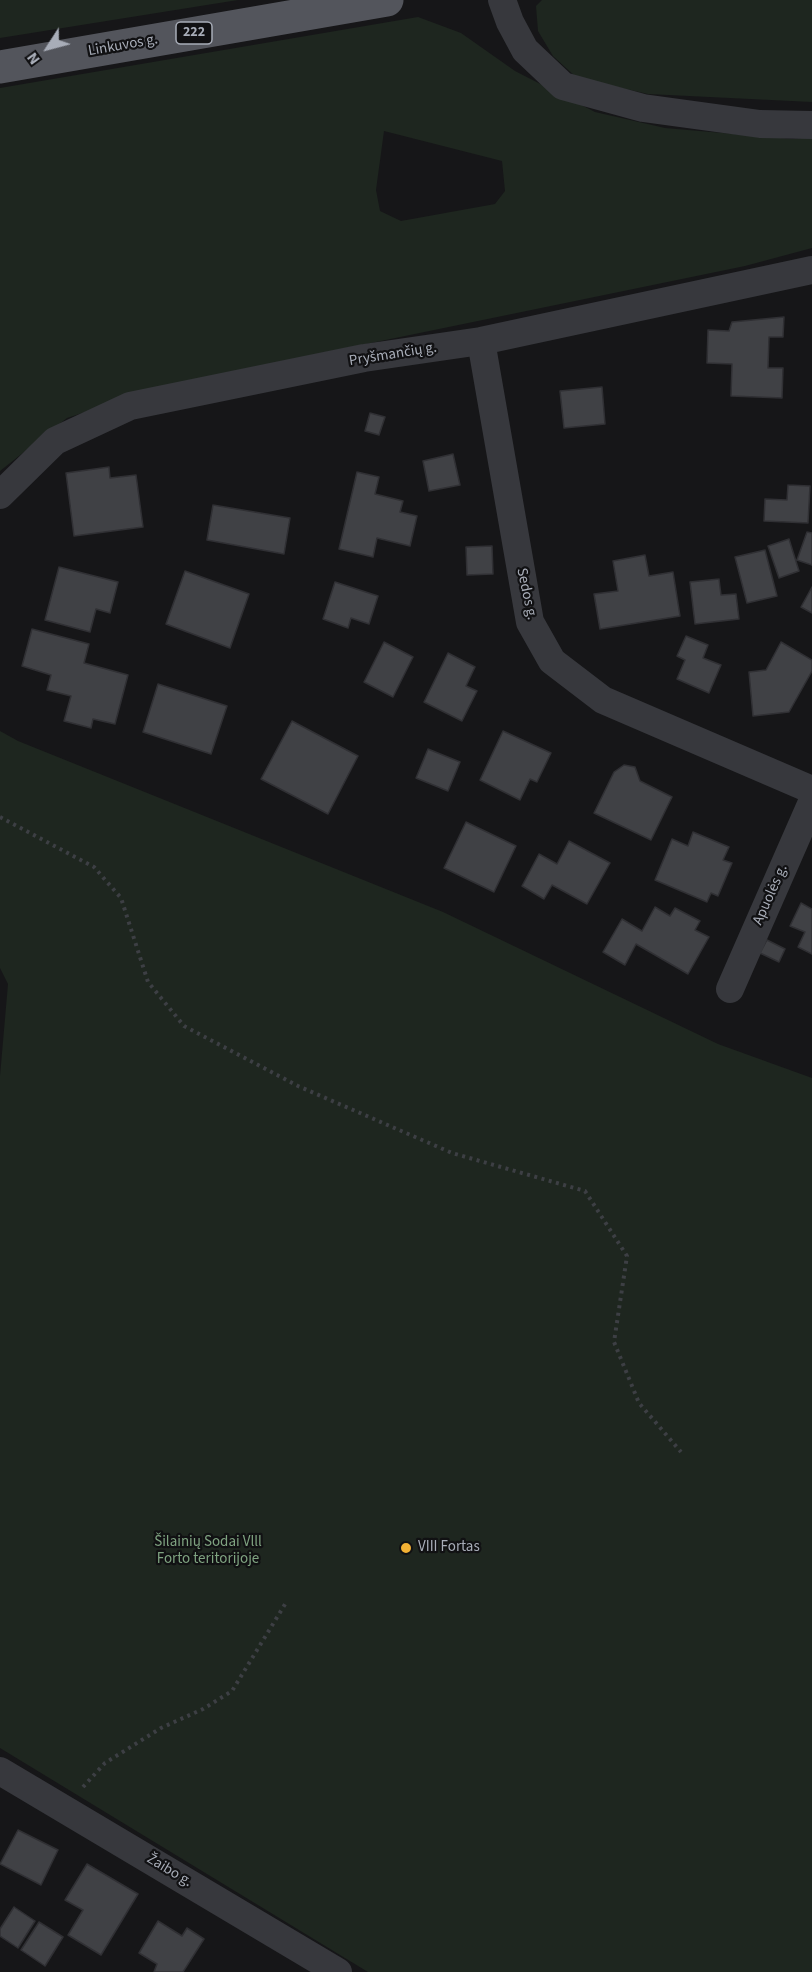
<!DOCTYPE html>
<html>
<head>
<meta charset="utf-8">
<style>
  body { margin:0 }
  #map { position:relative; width:812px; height:1972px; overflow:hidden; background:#161618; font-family:"Source Sans 3",sans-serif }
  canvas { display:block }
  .north { position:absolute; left:18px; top:18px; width:60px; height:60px; -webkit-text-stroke:4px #111113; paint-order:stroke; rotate:234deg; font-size:16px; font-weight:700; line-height:24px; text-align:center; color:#a8adb8 }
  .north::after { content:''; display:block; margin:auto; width:21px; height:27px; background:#a8adb8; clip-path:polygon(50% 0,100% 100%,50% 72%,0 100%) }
</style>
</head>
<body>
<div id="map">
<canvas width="812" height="1972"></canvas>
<div class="north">N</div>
</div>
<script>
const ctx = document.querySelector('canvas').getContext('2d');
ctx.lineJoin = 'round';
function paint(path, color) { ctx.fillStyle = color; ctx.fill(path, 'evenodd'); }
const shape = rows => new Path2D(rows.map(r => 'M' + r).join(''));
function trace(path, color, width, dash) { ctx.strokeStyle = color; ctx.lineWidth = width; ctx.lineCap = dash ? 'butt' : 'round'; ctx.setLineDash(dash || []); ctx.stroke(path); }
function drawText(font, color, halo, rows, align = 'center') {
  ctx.font = font + ' "Source Sans 3",sans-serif'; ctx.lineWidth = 4.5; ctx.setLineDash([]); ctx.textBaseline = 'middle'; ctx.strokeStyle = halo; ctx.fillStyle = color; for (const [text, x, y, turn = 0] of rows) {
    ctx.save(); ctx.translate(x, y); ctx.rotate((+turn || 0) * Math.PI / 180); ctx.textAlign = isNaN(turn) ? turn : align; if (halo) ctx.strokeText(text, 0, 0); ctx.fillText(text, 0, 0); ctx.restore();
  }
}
const green = shape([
  [0,0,238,0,0,38],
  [542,0,812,0,812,102,648,94,577,78,553,56,538,31,536,6],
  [418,17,461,33,515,71,595,112,665,128,792,139,812,137,812,248,745,266,167,385,67,418,0,471,0,88],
  [384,131,502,161,505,191,495,204,401,221,380,211,376,190],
  [0,731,18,741,443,912,718,1044,812,1078,812,1972,368,1972,0,1748,0,1076,8,984,0,968]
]);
const building = shape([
  [784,317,783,337,769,337,768,368,783,368,782,398,731,396,732,364,707,363,708,330,729,331,732,322,784,317],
  [602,387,605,424,564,428,560,391,602,387],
  [370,413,385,417,379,435,365,431,370,413],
  [453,454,460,485,429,491,423,461,453,454],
  [109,467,110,478,136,475,143,527,74,536,66,473,109,467],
  [357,472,379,477,375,494,403,501,400,512,417,516,410,546,377,538,373,557,339,549,357,472],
  [788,485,810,486,808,523,764,521,765,499,787,500,788,485],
  [213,505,290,518,284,554,207,540,213,505],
  [807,532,812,533,812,565,797,560,807,532],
  [789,539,799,571,779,578,768,546,789,539],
  [492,546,493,574,467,575,466,547,492,546],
  [765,550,777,596,747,603,735,557,765,550],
  [645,555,649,576,673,572,680,616,600,629,594,594,618,591,613,561,645,555],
  [59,567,118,582,110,613,96,609,90,632,45,620,59,567],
  [185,571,249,594,230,648,166,624,185,571],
  [719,579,721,595,736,594,739,619,695,624,690,582,719,579],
  [335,582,378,596,369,624,351,618,348,628,323,619,335,582],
  [812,587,812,613,801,607,812,587],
  [32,629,89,644,84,663,128,675,115,724,93,719,91,728,64,721,71,696,47,690,51,675,22,666,32,629],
  [686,636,708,645,703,658,721,665,709,693,677,679,685,660,677,656,686,636],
  [384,642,413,657,393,697,364,682,384,642],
  [781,642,812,660,812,671,789,712,753,716,749,672,766,670,781,642],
  [448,653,475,667,466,686,477,691,462,721,424,702,448,653],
  [158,684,227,706,211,754,143,732,158,684],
  [292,721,358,756,328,814,261,779,292,721],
  [503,731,551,753,537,782,530,779,520,800,480,780,503,731],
  [428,749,460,762,448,791,416,778,428,749],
  [624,765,635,767,640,781,672,797,651,840,594,813,614,772,624,765],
  [466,822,516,846,494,892,444,868,466,822],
  [693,832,729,847,723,860,732,863,718,896,711,893,707,902,655,880,672,839,688,846,693,832],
  [569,841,610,863,587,904,552,885,544,899,522,886,539,854,557,864,569,841],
  [801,903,812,909,812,954,798,947,805,932,790,926,801,903],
  [655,907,670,916,675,908,700,921,695,930,709,937,688,974,636,944,625,965,603,952,622,919,642,931,655,907],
  [767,940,785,949,779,962,760,953,767,940],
  [18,1830,58,1850,41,1885,0,1864,18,1830],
  [87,1864,138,1894,101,1955,68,1935,83,1910,65,1900,87,1864],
  [14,1907,35,1921,18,1948,0,1936,0,1929,14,1907],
  [158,1921,182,1936,187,1928,204,1939,183,1972,154,1972,157,1964,139,1953,158,1921],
  [39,1922,63,1937,45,1966,21,1950,39,1922]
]);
const path = shape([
  [0,817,94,867,121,898,148,982,184,1026,298,1086,452,1153,585,1191,627,1256,614,1342,639,1403,681,1452],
  [83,1787,105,1763,161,1728,203,1709,232,1691,287,1601]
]);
const street = shape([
  [502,0,510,22,525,50,563,86,643,108,760,124,812,125],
  [481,341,530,622,552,661,603,700,812,790],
  [0,495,55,441,130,406,364,358,481,341,812,270],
  [730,989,812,802],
  [0,1771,338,1972]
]);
const primary = shape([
  [0,67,387,0]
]);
const markers = [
  [406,1548,6,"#f2b134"]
];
const shields = [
  [194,33,36]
];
const shieldNames = [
  ["222",194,33]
];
const streetNames = [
  ["Linkuvos g.",123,46,-10],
  ["Pryšmančių g.",393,355,-9],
  ["Sedos g.",526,594,78],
  ["Apuolės g.",771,895,-66],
  ["Žaibo g.",169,1871,31]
];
const parkNames = [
  ["Šilainių Sodai Vlll",208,1543],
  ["Forto teritorijoje",208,1560]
];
const poiNames = [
  ["VIII Fortas",418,1548]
];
paint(green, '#1e261f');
paint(building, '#404145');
trace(building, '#303034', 1.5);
trace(path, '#3d3f44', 4, [3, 4.5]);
trace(street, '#37383d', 28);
trace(primary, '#53555c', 33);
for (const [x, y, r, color] of markers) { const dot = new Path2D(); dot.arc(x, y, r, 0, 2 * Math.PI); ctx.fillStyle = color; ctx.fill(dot); trace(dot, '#111113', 2); }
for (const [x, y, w] of shields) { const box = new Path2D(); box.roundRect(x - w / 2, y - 11, w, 22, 4.5); ctx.fillStyle = '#111113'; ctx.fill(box); trace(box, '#a8adb8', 1.5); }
drawText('bold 14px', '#a8adb8', null, shieldNames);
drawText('15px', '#a8adb8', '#111113', streetNames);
drawText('15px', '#7fa381', '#111113', parkNames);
drawText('15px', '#a8adb8', '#111113', poiNames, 'left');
</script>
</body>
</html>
